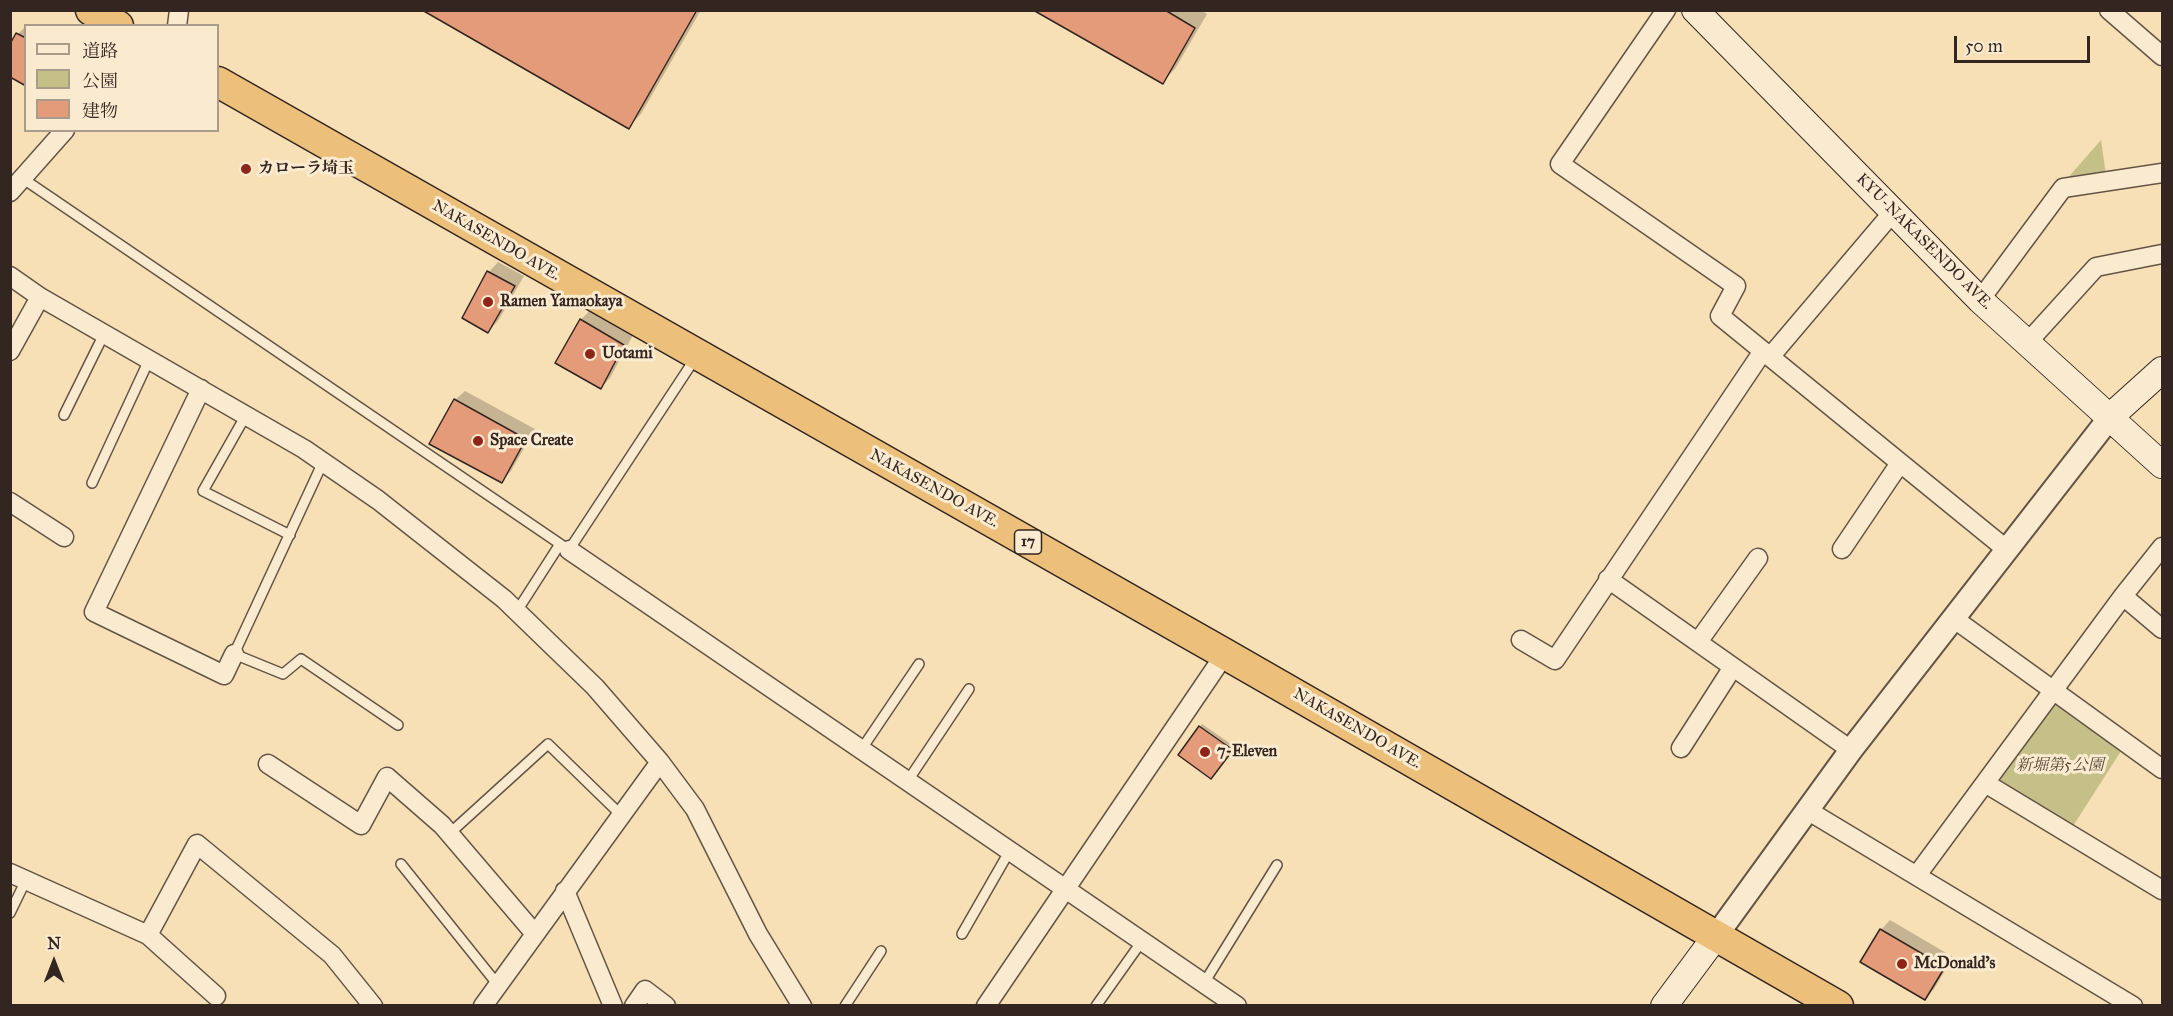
<!DOCTYPE html>
<html>
<head>
<meta charset="utf-8">
<style>
  body { margin:0 }
  #map { position:relative; width:2173px; height:1016px; overflow:hidden; background:#f7e0b6; font-family:"IM FELL Great Primer","Noto Serif JP",serif }
  canvas { display:block }
  .frame { position:absolute; inset:0; border:12px solid #332620; pointer-events:none }
  .legend { position:absolute; left:24px; top:24px; width:195px; height:108px; box-sizing:border-box; background:#faebd0; border:2px solid #aa9c8a; margin:0; padding:8px 10px; list-style:none; font-size:18px; color:#332620 }
  .legend li { display:flex; align-items:center; gap:12px; height:30px }
  .legend b { width:30px; border:2px solid #aa9c8a }
  .north { position:absolute; left:24px; top:932px; width:60px; height:60px; -webkit-text-stroke:4px #faebd0; paint-order:stroke; rotate:0deg; font-size:16px; font-weight:700; line-height:24px; text-align:center; color:#332620 }
  .north::after { content:''; display:block; margin:auto; width:21px; height:27px; background:#332620; clip-path:polygon(50% 0,100% 100%,50% 72%,0 100%) }
  .scale { position:absolute; left:1954px; top:36px; width:136px; height:27px; box-sizing:border-box; border:3px solid #332620; border-top:0; padding-left:8px; font-size:18px; line-height:21px; white-space:nowrap; color:#332620; -webkit-text-stroke:4px #faebd0; paint-order:stroke }
</style>
</head>
<body>
<div id="map">
<canvas width="2173" height="1016"></canvas>
<div class="frame"></div>
<ul class="legend">
<li><b style="height:8px;background:#faebd0"></b>道路</li>
<li><b style="height:16px;background:#c5c088"></b>公園</li>
<li><b style="height:16px;background:#e49b79"></b>建物</li>
</ul>
<div class="north">N</div>
<div class="scale">50 m</div>
</div>
<script>
const ctx = document.querySelector('canvas').getContext('2d');
ctx.lineJoin = 'round';
function paint(path, color) { ctx.fillStyle = color; ctx.fill(path, 'evenodd'); }
const shape = rows => new Path2D(rows.map(r => 'M' + r).join(''));
function trace(path, color, width, dash) { ctx.strokeStyle = color; ctx.lineWidth = width; ctx.lineCap = dash ? 'butt' : 'round'; ctx.setLineDash(dash || []); ctx.stroke(path); }
function drawText(font, color, halo, rows, align = 'center') {
  ctx.font = font + ' "IM FELL Great Primer","Noto Serif JP",serif'; ctx.lineWidth = 6; ctx.setLineDash([]); ctx.textBaseline = 'middle'; ctx.strokeStyle = halo; ctx.fillStyle = color; for (const [text, x, y, turn = 0] of rows) {
    ctx.save(); ctx.translate(x, y); ctx.rotate((+turn || 0) * Math.PI / 180); ctx.textAlign = isNaN(turn) ? turn : align; if (halo) ctx.strokeText(text, 0, 0); ctx.fillText(text, 0, 0); ctx.restore();
  }
}
const green = shape([
  [2101,140,2106,175,2065,181],
  [2063,705,2123,748,2073,826,2001,783,2000,776,2053,706]
]);
const shadow = shape([
  [425,10,701,10,641,114,628,127],
  [1039,10,1200,10,1207,14,1175,69,1162,82],
  [26,26,26,84,18,34],
  [498,262,524,276,498,321,488,331,464,318,489,272],
  [590,310,633,335,610,378,600,388,581,320],
  [465,391,535,429,511,471,502,481,455,400],
  [1202,724,1234,746,1214,774,1200,727],
  [1890,920,1953,957,1934,989,1925,998,1881,930]
]);
const building = shape([
  [422,10,697,10,629,129,422,10],
  [1033,10,1165,10,1195,28,1163,84,1033,10],
  [16,33,26,38,26,86,10,77,10,44,16,33],
  [487,271,515,286,488,333,462,318,487,271],
  [580,319,624,345,601,389,555,363,580,319],
  [454,399,526,439,502,483,429,444,454,399],
  [1199,726,1233,750,1211,779,1178,755,1199,726],
  [1880,929,1945,967,1925,1000,1860,962,1880,929]
]);
const service = shape([
  [22,178,569,550,696,357],
  [64,415,104,334],
  [246,415,203,491,290,535],
  [323,462,234,654,283,674,301,659,398,725],
  [92,483,149,360],
  [517,611,560,544],
  [861,750,919,664],
  [907,782,969,689],
  [449,834,548,744,621,815],
  [401,864,498,985],
  [10,913,26,880],
  [962,934,1009,852],
  [1204,983,1277,865],
  [845,1006,881,951],
  [1096,1006,1142,941]
]);
const minor = shape([
  [1666,10,1560,164,1736,286,1720,316,2006,549],
  [2109,10,2162,56],
  [177,26,179,10],
  [10,192,65,130],
  [10,276,40,297,304,449,378,500,504,599,595,687,660,762,695,809,758,934,802,1006],
  [1980,300,2063,188,2162,173],
  [2028,342,2096,267,2162,254],
  [10,351,40,297],
  [1770,357,1893,212],
  [201,389,94,612,224,675,234,654],
  [10,502,64,537],
  [2162,547,2123,596,2162,629],
  [1842,549,1900,463],
  [569,550,1237,1006],
  [1608,579,1851,750],
  [1953,618,2162,769],
  [1521,640,1555,660,1763,351],
  [1698,642,1758,558],
  [1681,748,1733,667],
  [268,764,361,825,387,777,442,825,535,934],
  [1985,783,2162,890],
  [1807,810,2133,1006],
  [10,873,148,935,216,996],
  [1917,875,2123,596],
  [565,891,613,1006],
  [148,935,197,844,332,955,373,1006],
  [483,1006,660,762],
  [634,1006,645,990,666,1006],
  [986,1006,1225,654]
]);
const tertiary = shape([
  [1716,936,1851,750,2111,416]
]);
const secondary = shape([
  [1695,10,1980,300,2162,465],
  [2111,416,2162,370],
  [1664,1006,1716,936]
]);
const trunk = shape([
  [91,10,118,26],
  [218,82,1225,654,1838,1006]
]);
const markers = [
  [246,169,6,"#8f2418"],
  [488,302,6,"#8f2418"],
  [590,354,6,"#8f2418"],
  [478,441,6,"#8f2418"],
  [1205,752,6,"#8f2418"],
  [1902,964,6,"#8f2418"]
];
const shields = [
  [1028,542,27]
];
const shieldNames = [
  ["17",1028,542]
];
const poiNames = [
  ["カローラ埼玉",258,169],
  ["Ramen Yamaokaya",500,302],
  ["Uotami",602,354],
  ["Space Create",490,441],
  ["7-Eleven",1217,752],
  ["McDonald's",1914,964]
];
const streetNames = [
  ["NAKASENDO AVE.",496,241,30],
  ["KYU-NAKASENDO AVE.",1924,242,45],
  ["NAKASENDO AVE.",934,489,29],
  ["NAKASENDO AVE.",1357,729,30]
];
const parkNames = [
  ["新堀第5公園",2060,766]
];
paint(green, '#c5c088');
paint(shadow, '#0003');
paint(building, '#e49b79');
trace(building, '#332620', 1.5);
trace(service, '#645446', 12);
trace(minor, '#645446', 21);
trace(tertiary, '#645446', 26);
trace(secondary, '#332620', 28);
trace(trunk, '#332620', 33);
trace(service, '#faebd0', 9);
trace(minor, '#faebd0', 18);
trace(tertiary, '#faebd0', 22);
trace(secondary, '#faebd0', 26);
trace(trunk, '#ecc07b', 30);
for (const [x, y, r, color] of markers) { const dot = new Path2D(); dot.arc(x, y, r, 0, 2 * Math.PI); ctx.fillStyle = color; ctx.fill(dot); trace(dot, '#faebd0', 2); }
for (const [x, y, w] of shields) { const box = new Path2D(); box.roundRect(x - w / 2, y - 12, w, 24, 4.5); ctx.fillStyle = '#faebd0'; ctx.fill(box); trace(box, '#332620', 1.5); }
drawText('bold 15px', '#332620', null, shieldNames);
drawText('bold 16px', '#332620', '#faebd0', poiNames, 'left');
drawText('16px', '#332620', '#faebd0', streetNames);
drawText('italic 16px', '#584c3a', '#faebd0', parkNames);
</script>
</body>
</html>
